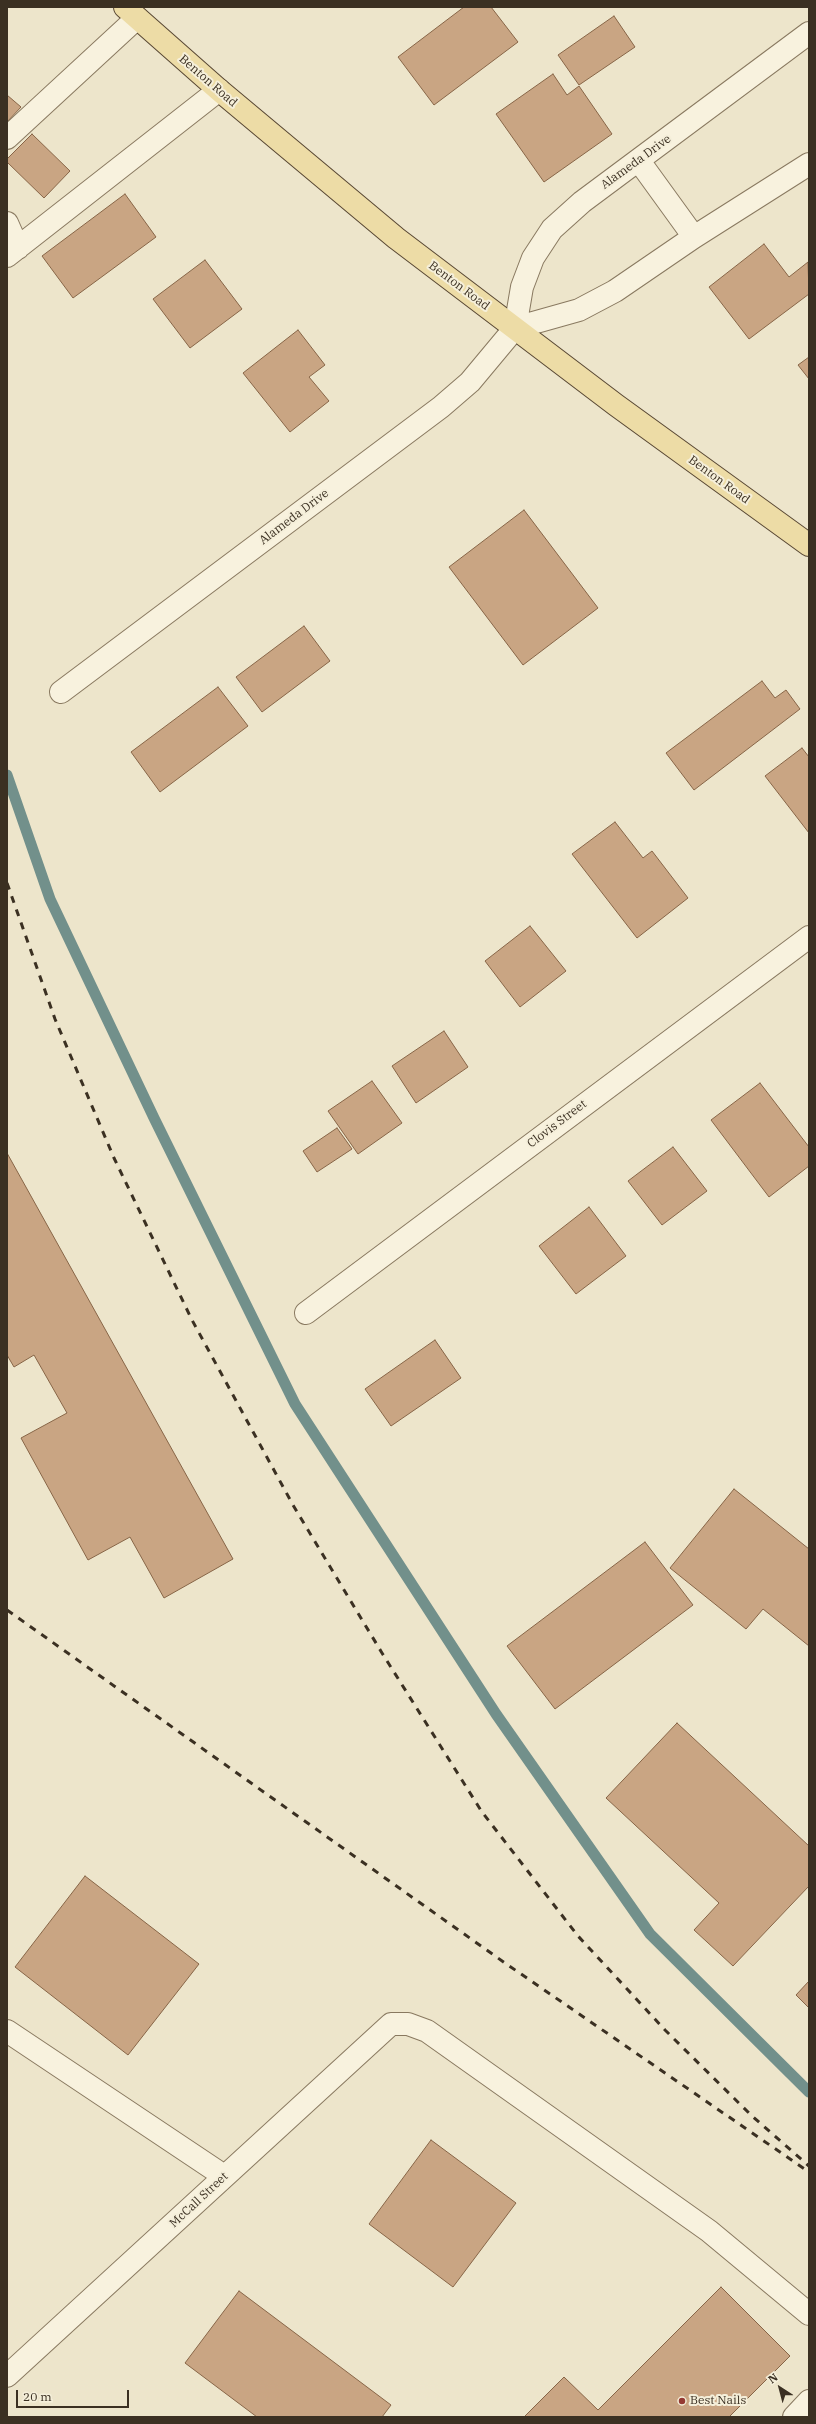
<!DOCTYPE html>
<html>
<head>
<meta charset="utf-8">
<style>
  body { margin:0 }
  #map { position:relative; width:816px; height:2424px; overflow:hidden; background:#ede5cb; font-family:"IBM Plex Serif",serif }
  canvas { display:block }
  .frame { position:absolute; inset:0; border:8px solid #3b3022; pointer-events:none }
  .north { position:absolute; left:760px; top:2368px; width:40px; height:40px; -webkit-text-stroke:3px #f5efda; paint-order:stroke; rotate:324deg; font-size:11px; font-weight:700; line-height:16px; text-align:center; color:#3b3022 }
  .north::after { content:''; display:block; margin:auto; width:14px; height:18px; background:#3b3022; clip-path:polygon(50% 0,100% 100%,50% 72%,0 100%) }
  .scale { position:absolute; left:16px; top:2390px; width:113px; height:18px; box-sizing:border-box; border:2px solid #3b3022; border-top:0; padding-left:5px; font-size:12px; line-height:14px; white-space:nowrap; color:#3b3022; -webkit-text-stroke:3px #f5efda; paint-order:stroke }
</style>
</head>
<body>
<div id="map">
<canvas width="816" height="2424"></canvas>
<div class="frame"></div>
<div class="north">N</div>
<div class="scale">20 m</div>
</div>
<script>
const ctx = document.querySelector('canvas').getContext('2d');
ctx.lineJoin = 'round';
const shape = rows => new Path2D(rows.map(r => 'M' + r).join(''));
function trace(path, color, width, dash) { ctx.strokeStyle = color; ctx.lineWidth = width; ctx.lineCap = dash ? 'butt' : 'round'; ctx.setLineDash(dash || []); ctx.stroke(path); }
function paint(path, color) { ctx.fillStyle = color; ctx.fill(path, 'evenodd'); }
function drawText(font, color, halo, rows, align = 'center') {
  ctx.font = font + ' "IBM Plex Serif",serif'; ctx.lineWidth = 4; ctx.setLineDash([]); ctx.textBaseline = 'middle'; ctx.strokeStyle = halo; ctx.fillStyle = color; for (const [text, x, y, turn = 0] of rows) {
    ctx.save(); ctx.translate(x, y); ctx.rotate((+turn || 0) * Math.PI / 180); ctx.textAlign = isNaN(turn) ? turn : align; if (halo) ctx.strokeText(text, 0, 0); ctx.fillText(text, 0, 0); ctx.restore();
  }
}
const stream = shape([
  [7,775,50,899,154,1118,295,1404,496,1714,650,1934,809,2092]
]);
const building = shape([
  [464,7,491,7,518,42,434,105,398,57,464,7],
  [614,16,635,47,579,85,558,55,614,16],
  [553,74,567,95,579,86,612,134,544,182,496,114,553,74],
  [7,95,21,107,7,122,7,95],
  [32,134,70,171,44,198,7,162,7,159,32,134],
  [125,194,156,237,73,298,42,256,125,194],
  [764,244,789,277,808,262,809,294,749,339,709,287,764,244],
  [205,260,242,309,190,348,153,299,205,260],
  [298,330,325,365,309,377,329,401,290,432,243,373,298,330],
  [809,357,809,379,798,365,809,357],
  [524,510,598,608,523,665,449,567,524,510],
  [304,626,330,661,262,712,236,677,304,626],
  [762,681,775,698,786,690,800,709,694,790,666,753,762,681],
  [218,687,248,726,160,792,131,752,218,687],
  [802,748,809,757,809,833,765,776,802,748],
  [615,822,643,858,652,851,688,898,637,938,572,854,615,822],
  [530,926,566,971,520,1007,485,961,530,926],
  [444,1031,468,1067,416,1103,392,1066,444,1031],
  [372,1081,402,1123,358,1154,328,1111,372,1081],
  [760,1083,809,1147,809,1166,769,1197,711,1120,760,1083],
  [337,1128,352,1149,317,1172,303,1151,337,1128],
  [673,1147,707,1191,662,1225,628,1181,673,1147],
  [7,1153,233,1559,164,1598,130,1537,88,1560,21,1438,67,1413,34,1355,14,1367,7,1355,7,1153],
  [589,1207,626,1256,576,1294,539,1246,589,1207],
  [435,1340,461,1378,391,1426,365,1389,435,1340],
  [734,1489,809,1549,809,1646,763,1609,746,1629,670,1568,734,1489],
  [645,1542,693,1605,555,1709,507,1646,645,1542],
  [677,1723,809,1846,809,1886,733,1966,694,1930,719,1903,606,1798,677,1723],
  [85,1876,199,1964,128,2055,15,1967,85,1876],
  [809,1981,809,2008,796,1995,809,1981],
  [431,2140,516,2203,453,2287,369,2224,431,2140],
  [721,2287,790,2356,729,2417,524,2417,564,2377,598,2410,721,2287],
  [239,2291,391,2405,382,2417,257,2417,185,2363,239,2291]
]);
const minor = shape([
  [7,138,137,18],
  [639,161,694,237],
  [7,223,18,248],
  [7,256,219,90],
  [515,328,579,310,615,291,694,237,809,164],
  [61,692,441,407,470,382,515,328,522,287,533,258,552,229,582,202,809,33],
  [306,1313,809,937],
  [7,2031,224,2176],
  [7,2376,391,2024,408,2024,427,2031,709,2231,809,2314],
  [794,2417,809,2401]
]);
const major = shape([
  [125,7,219,90,396,238,616,405,809,545]
]);
const rail = shape([
  [7,883,55,1019,114,1158,192,1320,293,1505,382,1653,482,1812,578,1936,665,2030,752,2116,809,2166],
  [7,1610,505,1963,809,2172]
]);
const markers = [
  [682,2401,4,"#953a33"]
];
const streetNames = [
  ["Benton Road",208,81,41],
  ["Alameda Drive",636,162,-36],
  ["Benton Road",459,286,37],
  ["Benton Road",719,480,36],
  ["Alameda Drive",294,517,-37],
  ["Clovis Street",557,1124,-37],
  ["McCall Street",199,2200,-43]
];
const poiNames = [
  ["Best Nails",690,2401]
];
trace(stream, '#72908b', 11);
paint(building, '#c9a583');
trace(building, '#876547', 1);
trace(minor, '#897960', 24);
trace(major, '#584733', 24);
trace(minor, '#f8f2de', 22);
trace(major, '#eddca6', 22);
trace(rail, '#3b3022', 3, [7, 7]);
for (const [x, y, r, color] of markers) { const dot = new Path2D(); dot.arc(x, y, r, 0, 2 * Math.PI); ctx.fillStyle = color; ctx.fill(dot); trace(dot, '#f5efda', 1.5); }
drawText('12px', '#3b3022', '#f5efda', streetNames);
drawText('12px', '#3b3022', '#f5efda', poiNames, 'left');
</script>
</body>
</html>
